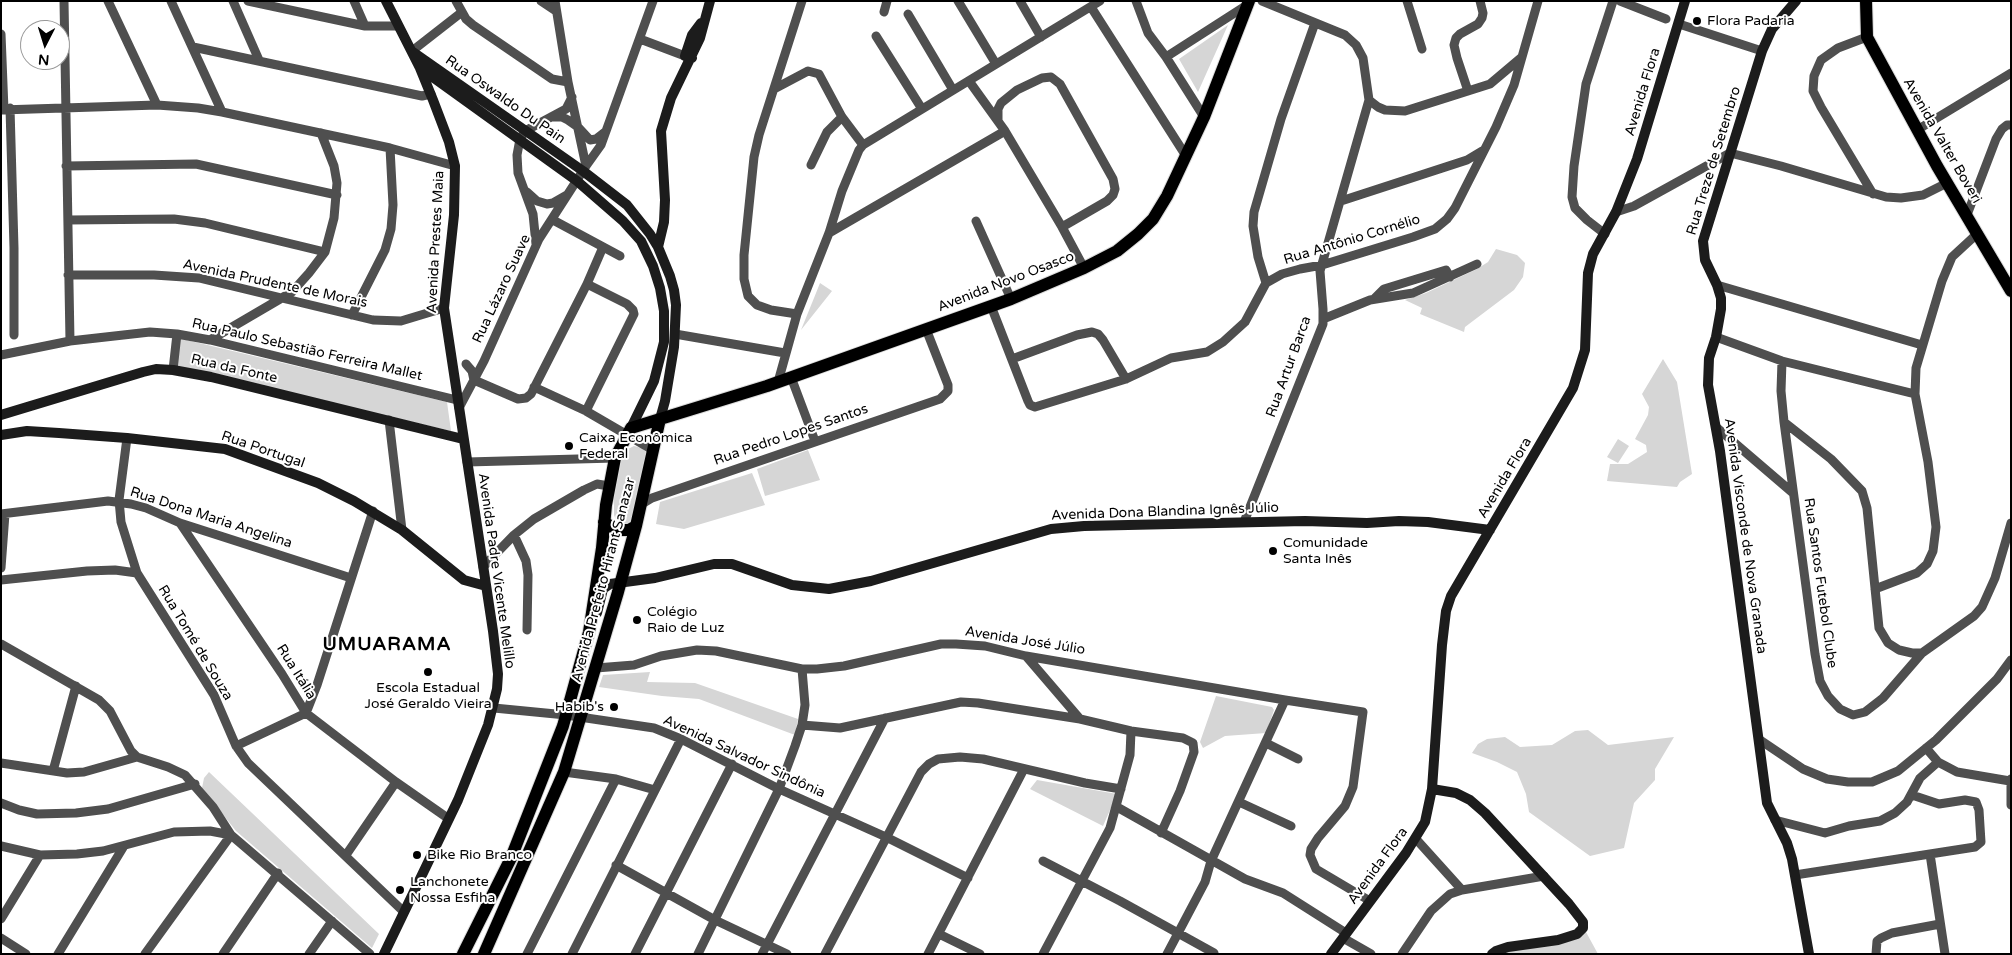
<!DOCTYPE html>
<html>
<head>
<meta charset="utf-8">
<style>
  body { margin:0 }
  #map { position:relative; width:2012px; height:955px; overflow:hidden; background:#fff; font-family:"Varela Round",sans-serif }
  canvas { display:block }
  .frame { position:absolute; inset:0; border:2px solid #000; pointer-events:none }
  .north { position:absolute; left:20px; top:20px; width:50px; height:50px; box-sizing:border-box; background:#fff; border:1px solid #999; border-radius:50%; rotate:185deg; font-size:14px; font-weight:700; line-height:20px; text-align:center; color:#000 }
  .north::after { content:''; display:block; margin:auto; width:18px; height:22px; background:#000; clip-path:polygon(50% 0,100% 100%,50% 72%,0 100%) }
</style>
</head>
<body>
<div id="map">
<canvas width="2012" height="955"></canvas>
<div class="frame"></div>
<div class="north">N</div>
</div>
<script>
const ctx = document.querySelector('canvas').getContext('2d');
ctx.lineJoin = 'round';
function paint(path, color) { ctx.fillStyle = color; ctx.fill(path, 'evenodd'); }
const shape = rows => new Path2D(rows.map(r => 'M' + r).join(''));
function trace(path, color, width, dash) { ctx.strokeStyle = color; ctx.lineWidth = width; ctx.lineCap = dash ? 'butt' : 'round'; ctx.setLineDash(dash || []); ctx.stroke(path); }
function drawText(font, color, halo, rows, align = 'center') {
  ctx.font = font + ' "Varela Round",sans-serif'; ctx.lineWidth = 4; ctx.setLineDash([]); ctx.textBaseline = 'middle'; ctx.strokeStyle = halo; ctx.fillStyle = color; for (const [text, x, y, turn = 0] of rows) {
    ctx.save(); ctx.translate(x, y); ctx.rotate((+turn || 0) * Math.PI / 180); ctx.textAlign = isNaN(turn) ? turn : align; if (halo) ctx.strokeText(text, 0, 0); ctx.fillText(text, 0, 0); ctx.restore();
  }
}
const green = shape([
  [1228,25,1198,92,1179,59],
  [1496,249,1517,255,1525,263,1523,277,1514,290,1465,327,1464,332,1420,314,1422,308,1405,300,1426,293,1477,269,1488,262],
  [820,283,832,291,801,330,814,298],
  [178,338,447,402,451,431,176,366],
  [1663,359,1677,382,1692,474,1680,482,1677,487,1607,481,1610,464,1628,464,1647,452,1646,445,1635,439,1648,415,1649,407,1642,394],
  [1618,439,1629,446,1618,463,1607,457],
  [634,446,642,448,649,455,631,520,627,525,617,523,614,515,614,492,619,464,628,449],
  [808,450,820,480,765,496,757,469],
  [752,473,765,505,684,529,656,524,660,502],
  [650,672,647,682,695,683,798,719,795,735,699,699,662,696,599,687,603,675],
  [1216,696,1272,707,1274,710,1266,733,1225,736,1203,748,1200,742],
  [1588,730,1608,745,1674,737,1655,769,1655,780,1634,803,1624,848,1590,856,1529,812,1526,794,1517,772,1497,762,1472,753,1478,744,1487,739,1505,737,1520,747,1552,745,1575,731],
  [209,772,379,934,372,948,236,831,202,788,204,778],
  [1037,780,1117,794,1103,826,1030,789],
  [1586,932,1598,954,1495,954]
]);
const street = shape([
  [64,1,70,341],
  [108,1,157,105],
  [171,1,222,112],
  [233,1,259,60],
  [248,1,365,26,398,26],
  [354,1,365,26],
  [456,1,466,19,473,25,552,79,568,82],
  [541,1,556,11],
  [555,1,568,82,586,166],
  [958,1,996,64],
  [1020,1,1041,37],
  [1136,1,1148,33,1166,57,1204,117],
  [1407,1,1422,49],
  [1620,1,1666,19],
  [1091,7,1186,156],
  [884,12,887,1],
  [908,14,953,90],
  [1679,24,1762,51],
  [1,34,4,110],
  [876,36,922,109],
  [1867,37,1838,48,1821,60,1814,76,1813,91,1821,107,1873,194],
  [640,39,685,56],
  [193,47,422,96,431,94],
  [412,51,462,12],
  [1166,57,1247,5],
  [969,81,1005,131,1062,227,1084,268],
  [774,89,808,71,819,74,842,117,863,145],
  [1468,91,1457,58,1454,45,1456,38,1460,34,1478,24,1482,18,1483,13,1480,1],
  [1369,100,1378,107,1385,110,1405,111,1490,84,1522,57],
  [10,108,14,248,14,335],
  [1,110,157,105,198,108,222,112,390,148,455,166],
  [551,117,562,117,568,120,578,127,590,140,596,139,605,132],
  [998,121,998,109,1001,103,1017,90,1042,78,1051,77,1060,84,1113,179,1115,189,1113,195,1107,201,1062,227],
  [1917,130,2011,73],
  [811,165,827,132,842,117],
  [66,166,196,164,337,195],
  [527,192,537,201,547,204,553,203,567,195],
  [1341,201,1467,160,1482,151],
  [1616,212,1634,206,1730,153,1781,166,1886,197,1901,198,1923,195,1947,183],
  [1967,215,1996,139,2002,129,2007,125,2011,125],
  [68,220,174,219,205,223,325,252],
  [553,220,620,256],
  [976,221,1011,299],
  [829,233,1005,131],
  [1605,234,1587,220,1575,208,1572,197,1574,166,1586,84,1613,1],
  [536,244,533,214,518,173,517,155,520,139,525,131,566,109,572,97],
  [68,275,154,275,199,278,373,320,401,321,444,308],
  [1266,283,1282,274,1300,269,1322,265,1413,237,1435,229,1447,219,1455,208,1496,127,1514,85,1538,1],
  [1266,283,1258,257,1253,226,1254,212,1281,119,1315,23],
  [1717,285,1922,345],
  [1374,299,1384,289,1446,270,1450,277],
  [991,306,1028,401,1030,405,1035,407,1126,379,1171,358,1207,352,1223,342,1245,322,1266,283],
  [797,314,771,310,757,305,748,296,744,279,744,255,754,157,759,135,802,1],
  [352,315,385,250,391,229,393,205,390,148],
  [1323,319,1370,300,1413,293,1477,264],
  [675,334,785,353],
  [1716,337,1782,361,1915,394],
  [210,340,292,292,309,273,325,252,334,218,337,183,334,166,321,133],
  [1,355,70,341,150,332,177,334,210,340,457,400],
  [1012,359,1077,335,1092,332,1098,334,1103,340,1126,379],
  [1782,361,1781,391,1784,422,1815,654,1820,681,1828,696,1840,709,1853,715,1865,712,1883,698,1922,653,1974,616,1982,607,1995,578,2011,523],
  [466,364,472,371,474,380,518,399,526,398,531,394,587,284,603,247],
  [173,370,177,334],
  [791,377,815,441],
  [778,382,797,314,829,233,842,191,859,150,863,145,1100,1],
  [534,387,586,411,653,450],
  [459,408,484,361,539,239,586,166,601,145,653,1],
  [586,411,634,314,633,310,627,304,587,284],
  [389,420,402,530],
  [1784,422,1831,459,1862,491,1867,508,1879,628,1888,643,1899,650,1912,653,1922,653],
  [1716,427,1793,493],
  [127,438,119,500,121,522,137,573],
  [467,462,615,458],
  [642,504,652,498,940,399,948,391,948,385,926,329],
  [1,514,108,501,131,504,146,508,180,523,351,578],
  [1244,522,1323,324,1323,309,1320,271,1369,100,1363,58,1356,45,1345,35,1262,1],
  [180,523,282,674,306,713,396,782,449,819],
  [514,535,526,561,528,575,527,630],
  [483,567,514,535,534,519,584,490,597,484,609,486],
  [1,568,5,514],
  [1,580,87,571,115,570,137,573,214,695,236,746,248,763,404,912],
  [1875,589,1917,573,1927,564,1933,551,1936,527,1928,462,1915,394,1916,368,1942,281,1952,257,1978,233],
  [1,644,99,700,110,711,131,751,137,757,168,767,185,775,213,807,231,835,370,954],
  [1026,656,1080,719],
  [596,668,634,665,661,656,697,650,716,651,802,669,817,669,844,666,941,644,956,644,985,646,1026,656,1285,700,1363,712,1353,787,1345,806,1318,838,1311,849,1310,855,1316,869,1370,901],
  [494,708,566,715,654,728,681,739,779,789,886,837,968,878],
  [802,725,840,728,961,702,978,703,1080,719,1131,731,1183,738,1193,743,1194,752,1180,791,1161,833],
  [1760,740,1803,769,1827,779,1848,782,1872,782,1898,771,1936,740,1997,679,2011,660],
  [1266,743,1298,759],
  [236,746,306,713,317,685,373,511],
  [1926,748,1938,762,1957,772,2010,781],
  [1,763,67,773,84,772,137,757],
  [53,771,76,686],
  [564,772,616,779,655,790],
  [2011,779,2011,805],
  [1239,802,1291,826],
  [1,803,19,810,37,814,76,813,108,809,195,784],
  [1117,807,1245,879,1283,893,1346,933],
  [1775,820,1825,833,1849,826,1880,821,1895,813,1907,802,1920,778,1938,762],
  [1416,839,1462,890],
  [1,846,40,855,77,854,103,851,174,832,210,831,231,835,145,954],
  [1930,854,1945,954],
  [346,855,396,782],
  [1043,861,1120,901,1214,953],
  [616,865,715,920,787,954],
  [1795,875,1975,847,1981,842,1979,810,1976,802,1965,800,1939,804,1912,795],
  [1,919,40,855],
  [939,934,980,954],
  [1,938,26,954],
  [1343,938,1371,954],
  [58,954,124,846],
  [223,954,278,873],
  [309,954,332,921],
  [527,954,616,779],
  [572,954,681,739],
  [635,954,732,764],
  [698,954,779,789,795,746,802,725,805,705,802,669],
  [762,954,885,718],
  [825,954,921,772,929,764,938,759,960,757,983,759,1085,783,1121,789],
  [928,954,1024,769],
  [1043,954,1110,828,1130,755,1131,731],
  [1167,954,1205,882,1211,861,1285,700],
  [1402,954,1431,911,1450,894,1462,890,1544,876],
  [1876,954,1877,941,1881,938,1892,933,1940,924]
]);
const secondary = shape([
  [1796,1,1772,29,1762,51,1703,241,1705,260,1717,285,1721,298,1721,309,1716,337,1709,358,1708,385,1720,451,1767,803,1787,843,1792,859,1809,954],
  [413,52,583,171,627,205,650,234,658,247,670,276,674,290,676,305,674,347,665,401,660,419],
  [692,58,685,56,692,35,701,23],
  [420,68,577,181,623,221,641,241,653,266,660,288,664,311,664,342,654,381,631,428],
  [658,247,664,222,665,200,661,131,671,98,700,38,710,1],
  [1,415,143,372,156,369,173,370,211,377,463,439],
  [1,435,27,431,59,433,127,438,225,449,318,483,354,501,402,530,464,580,486,586],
  [597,613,603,589,610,584,655,578,714,564,732,564,792,585,829,589,871,581,1051,529,1084,526,1305,521,1367,523,1399,521,1428,522,1490,530],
  [1432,789,1456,793,1470,800,1485,813,1569,904,1583,922,1583,928,1577,934,1558,940,1508,947,1496,951,1492,954],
  [384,954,458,800,488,725,497,689,498,674,493,631,444,308,454,215,455,166,449,142,433,100,420,68,386,1],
  [1331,954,1406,853,1425,822,1432,789,1442,645,1446,611,1451,596,1573,388,1585,350,1588,273,1593,254,1616,212,1637,159,1685,1]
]);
const primary = shape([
  [1866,1,1867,37,1937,166,2011,291],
  [604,522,617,530,629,530,636,526],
  [463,954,511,858,563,726,589,632,602,548,606,505,615,458,631,428,767,386,1011,299,1084,268,1117,251,1138,234,1153,219,1167,196,1204,117,1249,1],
  [484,954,564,772,618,592,636,526,660,419]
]);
const markers = [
  [1697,21,5,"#000"],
  [569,446,5,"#000"],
  [1273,551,5,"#000"],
  [637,620,5,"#000"],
  [428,672,5,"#000"],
  [614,707,5,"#000"],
  [417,855,5,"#000"],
  [400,890,5,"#000"]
];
const poiNames = [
  ["Flora Padaria",1707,21],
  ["Caixa Econômica",579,438],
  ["Federal",579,454],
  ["Comunidade",1283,543],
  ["Santa Inês",1283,559],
  ["Colégio",647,612],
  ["Raio de Luz",647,628],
  ["Escola Estadual",428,688,"center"],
  ["José Geraldo Vieira",428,704,"center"],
  ["Habib's",604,707,"right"],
  ["Bike Rio Branco",427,855],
  ["Lanchonete",410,882],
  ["Nossa Esfiha",410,898]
];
const streetNames = [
  ["Avenida Flora",1643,92,-73],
  ["Rua Oswaldo Du Pain",505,100,35],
  ["Avenida Valter Boveri",1942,141,60],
  ["Rua Treze de Setembro",1714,161,-73],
  ["Rua Antônio Cornélio",1352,240,-17],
  ["Avenida Prestes Maia",436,242,-87],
  ["Avenida Novo Osasco",1006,282,-21],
  ["Avenida Prudente de Morais",275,284,12],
  ["Rua Lázaro Suave",502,289,-65],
  ["Rua Paulo Sebastião Ferreira Mallet",307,350,13],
  ["Rua Artur Barca",1289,367,-70],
  ["Rua da Fonte",234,369,13],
  ["Rua Pedro Lopes Santos",791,435,-19],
  ["Rua Portugal",263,450,19],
  ["Avenida Flora",1505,478,-59],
  ["Avenida Dona Blandina Ignês Júlio",1165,512,-2],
  ["Rua Dona Maria Angelina",211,518,18],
  ["Avenida Visconde de Nova Granada",1745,536,82],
  ["Avenida Padre Vicente Melillo",496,571,82],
  ["Avenida Prefeito Hirant Sanazar",604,580,-75],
  ["Rua Santos Futebol Clube",1820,583,82],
  ["Avenida José Júlio",1025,641,9],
  ["Rua Tomé de Souza",195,643,59],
  ["Rua Itália",296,672,58],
  ["Avenida Salvador Sindônia",744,757,25],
  ["Avenida Flora",1378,866,-54]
];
const districtNames = [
  ["UMUARAMA",387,645]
];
paint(green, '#d6d6d6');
trace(primary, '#dbdbdb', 14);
trace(street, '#4f4f4f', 9);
trace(secondary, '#1c1c1c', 10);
trace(primary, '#000', 12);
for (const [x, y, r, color] of markers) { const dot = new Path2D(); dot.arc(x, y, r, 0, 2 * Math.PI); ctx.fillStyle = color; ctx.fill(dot); trace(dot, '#fff', 2); }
drawText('14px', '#000', '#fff', poiNames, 'left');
drawText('14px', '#000', '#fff', streetNames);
ctx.letterSpacing = '1px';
drawText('bold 19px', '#000', '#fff', districtNames);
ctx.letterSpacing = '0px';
</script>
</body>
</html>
